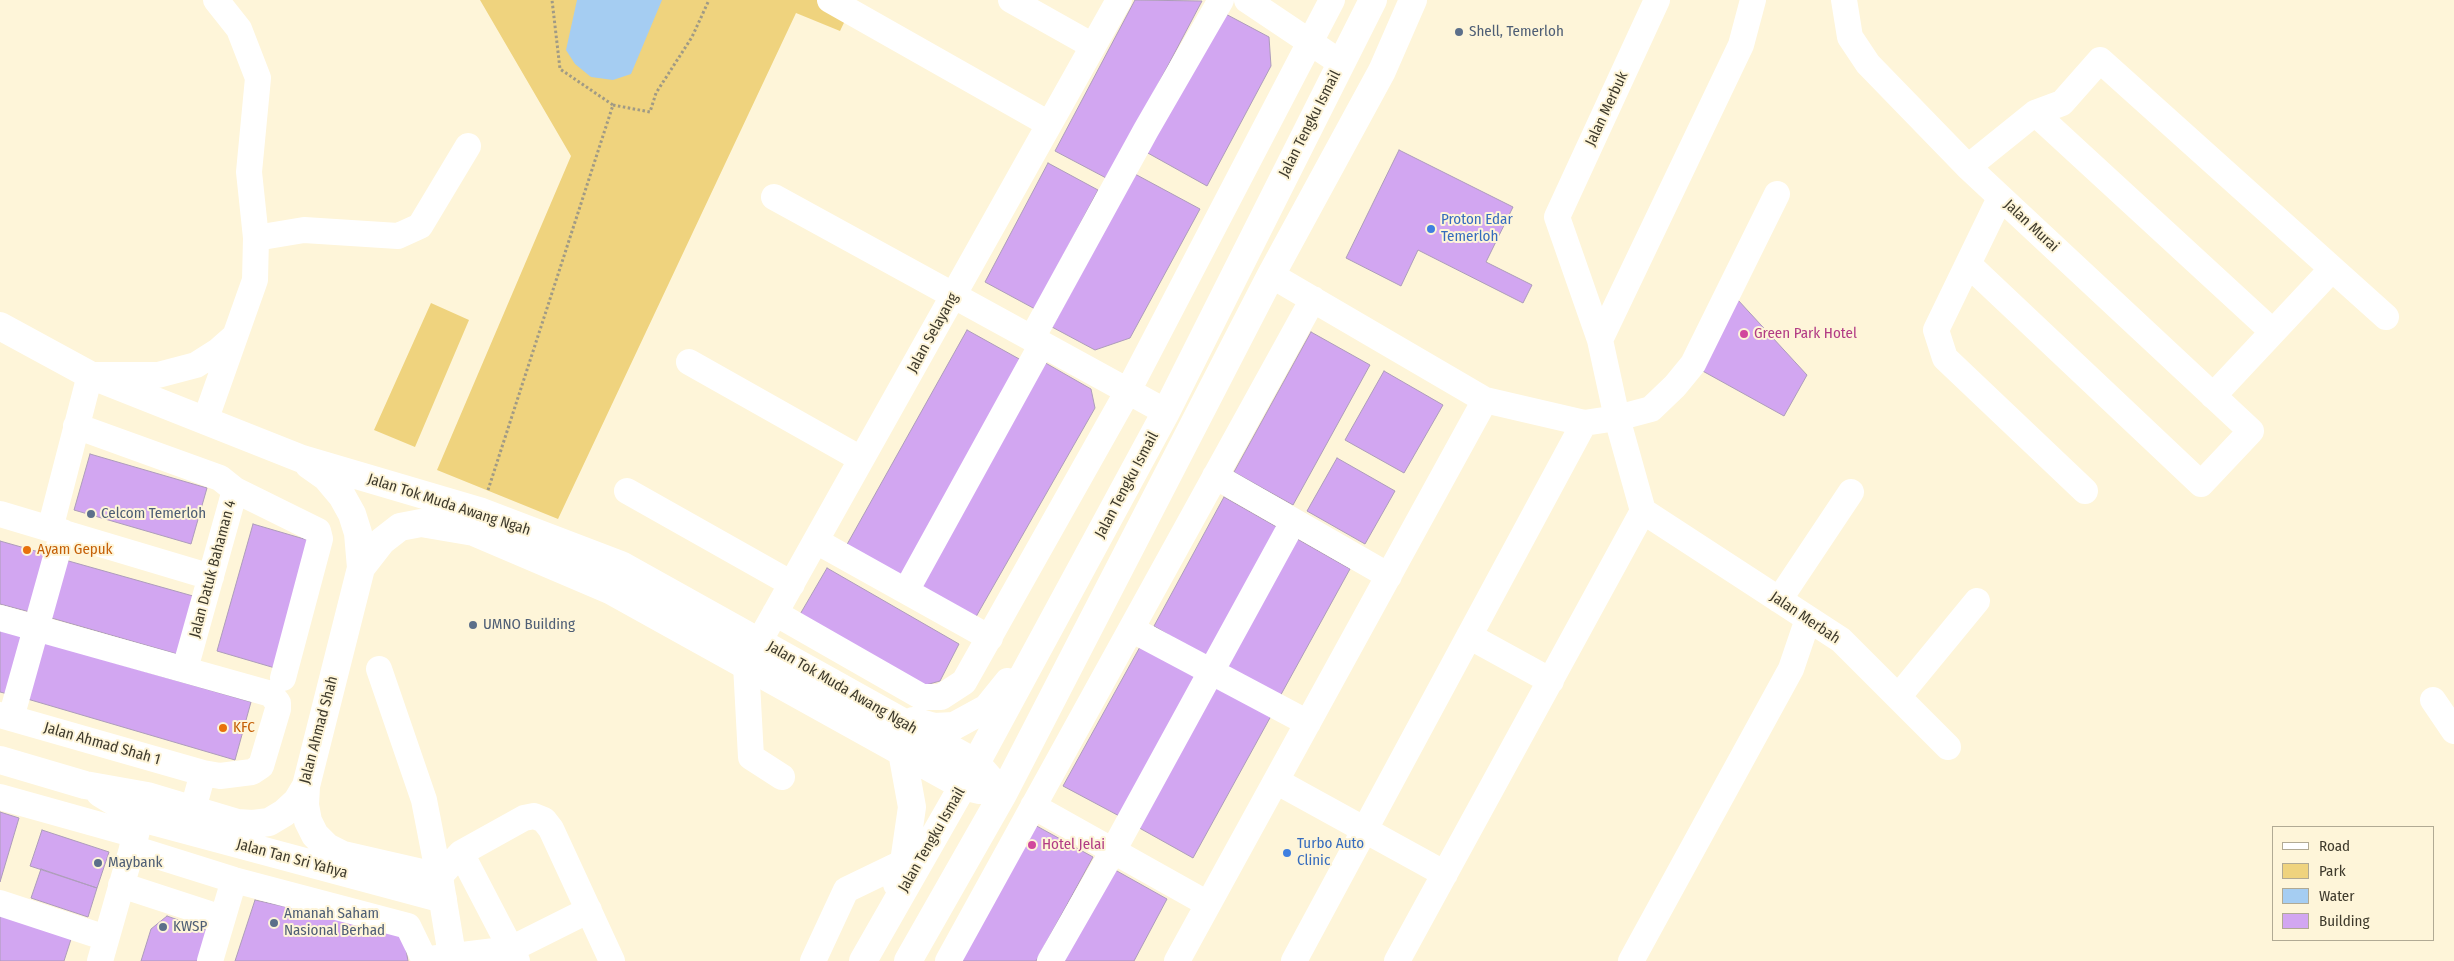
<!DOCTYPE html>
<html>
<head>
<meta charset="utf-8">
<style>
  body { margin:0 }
  #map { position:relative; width:2454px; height:961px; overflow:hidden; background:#fef5d9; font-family:"Fira Sans Condensed",sans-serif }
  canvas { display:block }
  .legend { position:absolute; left:2272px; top:826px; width:162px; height:115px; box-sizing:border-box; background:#fef5d9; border:1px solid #b1aa94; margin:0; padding:6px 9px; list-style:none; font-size:15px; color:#3e3a2c }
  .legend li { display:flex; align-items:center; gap:10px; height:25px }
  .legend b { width:25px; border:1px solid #b1aa94 }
</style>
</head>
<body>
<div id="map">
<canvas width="2454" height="961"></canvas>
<ul class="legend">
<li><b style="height:6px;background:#fff"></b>Road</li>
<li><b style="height:14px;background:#efd37e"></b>Park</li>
<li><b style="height:14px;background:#a5cdf2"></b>Water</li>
<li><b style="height:14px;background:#d2a6f1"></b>Building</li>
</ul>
</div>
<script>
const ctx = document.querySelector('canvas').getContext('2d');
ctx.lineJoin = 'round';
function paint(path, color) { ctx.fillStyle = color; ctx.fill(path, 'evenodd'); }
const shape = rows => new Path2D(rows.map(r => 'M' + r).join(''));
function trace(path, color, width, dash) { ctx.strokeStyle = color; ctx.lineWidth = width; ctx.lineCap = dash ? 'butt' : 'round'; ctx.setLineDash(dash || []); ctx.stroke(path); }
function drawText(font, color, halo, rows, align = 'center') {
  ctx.font = font + ' "Fira Sans Condensed",sans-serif'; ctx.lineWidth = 4; ctx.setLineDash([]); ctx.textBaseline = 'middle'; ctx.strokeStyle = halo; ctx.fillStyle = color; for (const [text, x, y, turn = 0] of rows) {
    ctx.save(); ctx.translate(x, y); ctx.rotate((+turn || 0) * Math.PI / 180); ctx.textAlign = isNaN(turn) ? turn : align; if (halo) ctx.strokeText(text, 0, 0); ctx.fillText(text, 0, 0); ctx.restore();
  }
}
const green = shape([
  [480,0,855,0,840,31,796,13,558,519,437,470,571,156],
  [431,303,469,320,415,447,374,430]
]);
const water = shape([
  [577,0,662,0,631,74,613,80,591,77,575,64,566,50]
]);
const building = shape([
  [1135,0,1202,1,1108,179,1055,151,1135,0],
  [1222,12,1269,37,1271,66,1207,186,1146,152,1222,12],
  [1399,150,1513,207,1486,262,1532,285,1523,303,1418,250,1401,286,1346,258,1399,150],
  [1048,163,1098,190,1035,309,985,282,1048,163],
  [1135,174,1200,209,1130,338,1095,350,1052,327,1135,174],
  [1738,300,1807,375,1784,416,1699,369,1738,300],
  [967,330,1021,360,901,579,845,548,967,330],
  [1311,332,1370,365,1293,505,1234,472,1311,332],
  [1042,361,1091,389,1095,408,973,622,911,588,1042,361],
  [1384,371,1443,405,1404,473,1345,440,1384,371],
  [90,454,207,488,191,544,74,510,90,454],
  [1337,458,1395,491,1365,544,1307,511,1337,458],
  [1224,497,1282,530,1211,661,1154,626,1224,497],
  [253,524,311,541,275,668,217,651,253,524],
  [1292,536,1350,569,1278,700,1221,670,1292,536],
  [0,541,46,554,30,612,0,604,0,541],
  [65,560,193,596,177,654,48,617,65,560],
  [827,568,959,644,940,681,922,686,799,616,827,568],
  [0,630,24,637,8,694,0,692,0,630],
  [40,641,251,702,235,760,24,698,40,641],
  [1141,645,1200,678,1123,818,1063,786,1141,645],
  [1212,683,1271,716,1193,858,1134,825,1212,683],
  [0,812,19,818,0,882,0,812],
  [1033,824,1093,857,1036,961,959,961,1033,824],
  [42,830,109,852,97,888,30,866,42,830],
  [1108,866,1167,899,1134,961,1056,961,1108,866],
  [41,869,97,888,88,917,31,898,41,869],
  [255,900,403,933,408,961,235,961,255,900],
  [0,912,73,933,64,961,0,961,0,912],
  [167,916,209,931,200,961,141,961,151,929,167,916]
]);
const path = shape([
  [613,105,650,112,656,93,692,37,709,0],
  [488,490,613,105,560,69,552,0]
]);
const minor = shape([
  [830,0,1049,124],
  [1011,0,1093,46],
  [1247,0,1341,63],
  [1844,0,1850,37,1868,64,1968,167,2251,431,2201,484,1968,264],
  [2035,113,2273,332],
  [1968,167,2035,113,2062,103,2100,60,2386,317],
  [774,197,1166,412],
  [2000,198,1936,330,1945,358,2085,491],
  [256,238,304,230,398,236,420,226,468,146],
  [1271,275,1485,400,1584,423,1617,418,1651,409,1675,386,1693,364,1777,194],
  [1032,338,1146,130,1221,0],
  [1600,340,1741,45,1753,0],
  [689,362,861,459],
  [2213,396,2331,270],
  [205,421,255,280,256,238,249,172,258,78,239,29,216,0],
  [76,426,220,478,235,490,318,531,320,539,283,678],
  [1215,476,1389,576],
  [627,491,792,584],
  [1643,511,1841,640,1948,747],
  [0,514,211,577],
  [50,529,90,375,158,375,196,365,218,351,235,336],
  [816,541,990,638],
  [906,591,1042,344],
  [1779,600,1851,492],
  [775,613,922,697,941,697,964,682,1128,391,1332,0],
  [0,618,271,694,278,703,278,709,261,766,252,772,220,776,203,773],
  [1131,629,1308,723],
  [1469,636,1551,681],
  [185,669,235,490],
  [379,669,424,800,439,877],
  [1898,697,1977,601],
  [2433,700,2454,731],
  [0,715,203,773,193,809],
  [11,718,63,532],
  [782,777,751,757,746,665,1119,0],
  [1276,781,1445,874],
  [0,797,136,835],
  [1033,806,1208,904],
  [132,848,234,880,408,926,425,961],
  [461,853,511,949,589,910],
  [439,877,461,853,524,818,534,816,544,820,551,829,612,961],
  [121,885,222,918],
  [0,903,106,938],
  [430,959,511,949,517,961],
  [100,961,137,831],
  [210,961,234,880],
  [813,961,846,890,904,862],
  [948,961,1313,299],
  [1050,961,1113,851,1293,522],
  [1177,961,1485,400],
  [1294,961,1584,423],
  [1397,961,1643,511,1617,418,1600,340,1557,217,1657,0],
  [1631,961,1791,669,1808,619]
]);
const major = shape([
  [0,326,90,375,302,459,482,512,621,565,976,763,1003,794],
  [361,568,382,541,400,527,421,523,474,532,610,590,963,786,980,790],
  [913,721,934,727,954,726,987,708,1008,682],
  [0,760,85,785,147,796,237,823,253,824,269,822,284,813,297,801,306,786,361,568,358,533,352,514,342,496,326,477,309,465],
  [306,786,305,805,308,821,315,835,327,847,343,855,439,877,453,961],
  [100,793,141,818,443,899],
  [897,884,904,862,912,807,902,752],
  [863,961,976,763,1166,412,1373,0],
  [908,961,1003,794,1271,275,1382,71,1413,0]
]);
const markers = [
  [1459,32,5,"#5c6f8a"],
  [1431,229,5,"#3f7fe0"],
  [1744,334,5,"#d1479c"],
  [91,514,5,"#5c6f8a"],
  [27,550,5,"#e8710a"],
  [473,625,5,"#5c6f8a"],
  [223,728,5,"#e8710a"],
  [1032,845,5,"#d1479c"],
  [1287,853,5,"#3f7fe0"],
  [98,863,5,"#5c6f8a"],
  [274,923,5,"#5c6f8a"],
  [163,927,5,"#5c6f8a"]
];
const serviceNames = [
  ["Shell, Temerloh",1469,32],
  ["Celcom Temerloh",101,514],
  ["UMNO Building",483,625],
  ["Maybank",108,863],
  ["Amanah Saham",284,914],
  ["Nasional Berhad",284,931],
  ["KWSP",173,927]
];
const streetNames = [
  ["Jalan Merbuk",1607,109,-65],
  ["Jalan Tengku Ismail",1310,124,-63],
  ["Jalan Murai",2031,226,43],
  ["Jalan Selayang",933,333,-61],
  ["Jalan Tengku Ismail",1127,485,-62],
  ["Jalan Tok Muda Awang Ngah",449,505,18],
  ["Jalan Datuk Bahaman 4",213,569,-75],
  ["Jalan Merbah",1805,618,34],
  ["Jalan Tok Muda Awang Ngah",842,688,30],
  ["Jalan Ahmad Shah",319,730,-75],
  ["Jalan Ahmad Shah 1",102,744,16],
  ["Jalan Tengku Ismail",932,840,-60],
  ["Jalan Tan Sri Yahya",292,859,15]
];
const shopNames = [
  ["Proton Edar",1441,220],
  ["Temerloh",1441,237],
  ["Turbo Auto",1297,844],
  ["Clinic",1297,861]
];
const hotelNames = [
  ["Green Park Hotel",1754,334],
  ["Hotel Jelai",1042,845]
];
const foodNames = [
  ["Ayam Gepuk",37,550],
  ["KFC",233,728]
];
paint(green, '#efd37e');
paint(water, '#a5cdf2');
paint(building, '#d2a6f1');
trace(building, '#ad9cba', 1);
trace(path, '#a09a85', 3, [2.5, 2.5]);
trace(minor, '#fff', 26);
trace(major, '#fff', 28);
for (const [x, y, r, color] of markers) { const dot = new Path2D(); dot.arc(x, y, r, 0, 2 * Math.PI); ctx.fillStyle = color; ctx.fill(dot); trace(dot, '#fef5d9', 2); }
drawText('15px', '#4e5e75', '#fef5d9', serviceNames, 'left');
drawText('15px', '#3e3a2c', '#fef5d9', streetNames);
drawText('15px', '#366cbe', '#fef5d9', shopNames, 'left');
drawText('15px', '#b23c85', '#fef5d9', hotelNames, 'left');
drawText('15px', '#c56008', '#fef5d9', foodNames, 'left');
</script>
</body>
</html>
